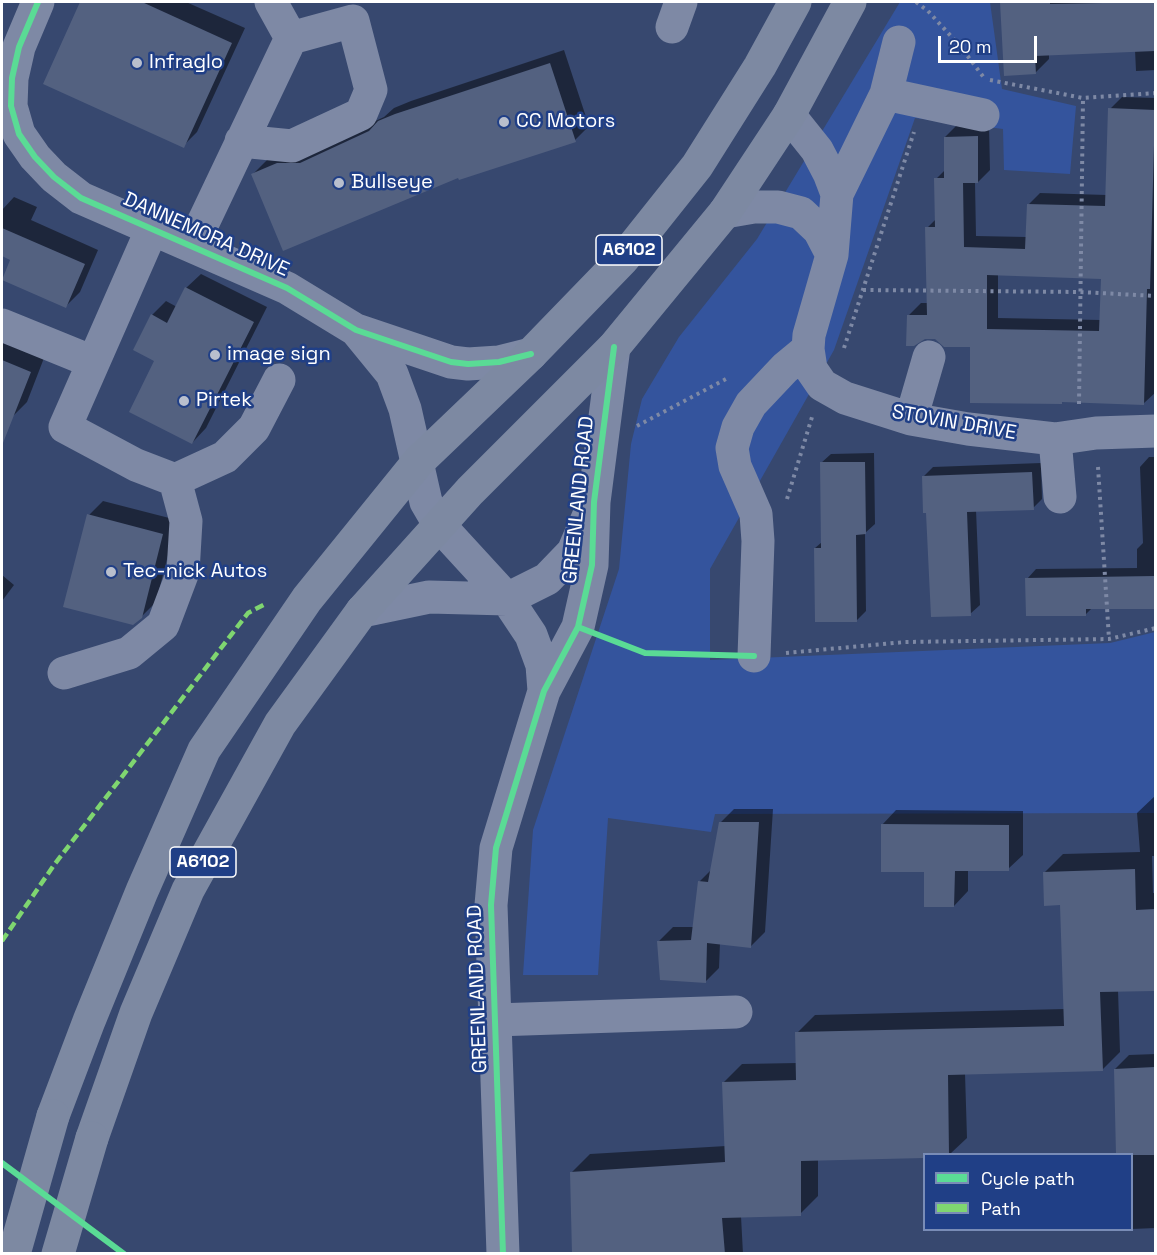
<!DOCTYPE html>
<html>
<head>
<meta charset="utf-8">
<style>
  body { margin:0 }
  #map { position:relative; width:1157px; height:1255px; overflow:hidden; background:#37486f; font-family:"Space Grotesk",sans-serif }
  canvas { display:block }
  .frame { position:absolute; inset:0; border:3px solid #fff; pointer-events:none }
  .legend { position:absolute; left:923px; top:1153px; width:210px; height:78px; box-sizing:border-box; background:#203f86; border:2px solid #798cb6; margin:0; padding:8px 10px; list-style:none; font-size:18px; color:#fff }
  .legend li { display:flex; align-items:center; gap:12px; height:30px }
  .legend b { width:30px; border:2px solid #798cb6 }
  .scale { position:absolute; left:938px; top:36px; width:99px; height:27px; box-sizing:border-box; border:3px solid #fff; border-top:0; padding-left:8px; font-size:18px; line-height:21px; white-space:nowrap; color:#fff; -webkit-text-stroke:4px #203f86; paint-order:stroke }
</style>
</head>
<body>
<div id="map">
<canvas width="1157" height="1255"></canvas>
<div class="frame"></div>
<ul class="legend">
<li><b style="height:8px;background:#5adb95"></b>Cycle path</li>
<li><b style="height:8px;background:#7fd670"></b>Path</li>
</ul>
<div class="scale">20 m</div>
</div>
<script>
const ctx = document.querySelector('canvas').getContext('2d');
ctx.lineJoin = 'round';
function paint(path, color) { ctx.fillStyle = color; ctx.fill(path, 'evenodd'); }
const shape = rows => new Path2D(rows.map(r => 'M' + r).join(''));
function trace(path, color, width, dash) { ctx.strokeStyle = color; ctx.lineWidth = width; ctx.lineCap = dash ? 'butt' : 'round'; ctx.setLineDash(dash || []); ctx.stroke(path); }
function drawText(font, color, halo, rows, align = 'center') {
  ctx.font = font + ' "Space Grotesk",sans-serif'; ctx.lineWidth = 5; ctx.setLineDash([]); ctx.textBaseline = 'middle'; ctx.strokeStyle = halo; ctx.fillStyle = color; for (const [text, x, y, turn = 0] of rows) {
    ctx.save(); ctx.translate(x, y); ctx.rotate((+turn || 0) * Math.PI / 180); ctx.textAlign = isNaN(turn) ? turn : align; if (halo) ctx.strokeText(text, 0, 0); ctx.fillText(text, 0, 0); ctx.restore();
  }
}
const green = shape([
  [900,2,990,2,1002,89,1076,106,1070,174,1004,170,1003,129,915,118,834,350,710,569,710,660,1110,643,1155,632,1155,813,715,814,711,832,608,818,598,975,523,975,533,830,619,569,631,444,642,399,679,337,757,239]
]);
const shadow = shape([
  [82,2,186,2,245,28,197,132,183,146,45,83],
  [1002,2,1156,2,1156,70,1136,71,1135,50,1049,54,1049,59,1035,73,1005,74],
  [564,50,589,126,575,140,459,176,253,174,267,160,292,150,315,149,384,117,394,108,411,101],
  [1122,97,1156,98,1156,392,1143,404,1063,401,1061,403,972,346,909,315,921,303,928,303,927,228,937,218,936,179,946,169,945,137,957,125,989,124,990,170,978,182,975,182,976,236,1027,237,1028,205,1040,193,1107,195,1110,109],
  [998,274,1102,277,1101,320,998,318],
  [14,197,37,207,31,220,98,250,80,292,66,306,12,259,2,255,2,210],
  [201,274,267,307,206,428,192,443,156,360,152,315,166,301,177,307,186,288],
  [2,341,44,358,27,402,13,416,2,412],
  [874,453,875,524,865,533,866,611,857,620,815,548,822,542,821,463,831,454],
  [1149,457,1156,457,1156,608,1093,607,1086,614,1027,579,1036,569,1137,568,1137,549,1143,543,1140,467],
  [1041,463,1042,499,1033,508,976,510,980,605,970,614,928,512,923,477,933,467],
  [103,501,177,520,156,602,141,617,89,515],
  [2,575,14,585,2,601],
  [1156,795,1156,856,1152,856,1153,893,1156,893,1156,990,1118,990,1120,1052,1102,1070,965,1073,967,1138,950,1154,818,1159,818,1196,800,1214,741,1216,743,1254,573,1254,572,1172,590,1154,726,1146,724,1082,742,1064,797,1063,797,1033,815,1015,1065,1009,1062,904,1045,872,1063,854,1140,852,1137,813],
  [734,809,773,809,765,932,751,946,720,943,719,968,705,982,659,941,673,927,694,927,700,881,712,869,720,823],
  [896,810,1023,811,1023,855,1008,869,968,869,968,891,954,906,926,871,882,825],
  [1156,1054,1156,1228,1132,1229,1132,1154,1115,1069,1129,1055]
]);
const building = shape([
  [80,2,142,2,232,43,184,148,43,84],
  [1000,2,1050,2,1050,4,1155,2,1155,51,1035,56,1036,74,1004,76],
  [550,63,576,142,459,180,458,178,283,251,251,174,277,163,300,163,369,131,378,121,395,114],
  [1108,108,1155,110,1150,289,1147,289,1144,405,1062,402,1062,404,970,403,970,347,944,347,935,339,925,339,914,346,906,346,907,315,927,315,925,227,935,227,934,178,944,178,944,137,978,136,978,183,963,183,964,247,1025,249,1027,204,1105,206],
  [987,275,1101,279,1099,331,987,329],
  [2,228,85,264,66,308,2,280,10,260,2,256],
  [185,287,254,322,192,444,129,412,154,361,133,350,151,314,167,323],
  [2,360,31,372,3,443,2,443],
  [820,462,865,462,866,534,856,535,857,622,815,622,814,548,821,548],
  [1032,472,1034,510,967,512,971,616,931,617,926,513,923,513,922,476],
  [87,514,163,534,142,618,133,625,63,607],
  [1155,576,1155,609,1086,609,1086,616,1026,616,1025,578],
  [719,822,759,822,751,948,707,943,706,983,660,980,657,941,691,940,698,881,708,882],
  [881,824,1009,825,1009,871,955,871,954,907,924,907,924,872,881,872],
  [1135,869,1136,910,1155,909,1155,991,1100,992,1103,1071,948,1075,949,1155,924,1155,924,1158,801,1161,801,1216,722,1218,725,1254,572,1254,570,1172,725,1162,722,1082,796,1080,795,1032,1064,1026,1060,905,1044,906,1043,872],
  [1155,1067,1155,1155,1116,1155,1114,1069]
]);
const path = shape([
  [916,2,928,11,960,46,985,79],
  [990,80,1083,98,1156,93],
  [863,290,1080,292,1156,296],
  [844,348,914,132],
  [1079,404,1083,98],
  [637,426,726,379],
  [1098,467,1109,639],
  [787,499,812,417],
  [786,653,905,642,1109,639,1156,628]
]);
const minor = shape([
  [38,2,19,47,12,78,11,106,19,134,35,157,54,177,81,198,287,288,356,330,451,362,468,364,499,362,531,354],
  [672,27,681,2],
  [899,42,886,94,837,194,832,255,809,335,808,349,811,369,822,385,845,398,911,419,968,429,1055,439,1096,433,1156,431],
  [886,94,983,115],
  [789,115,817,150,829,173,837,194],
  [241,141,292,146,361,114,371,90,353,21,291,38,271,2],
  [725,212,754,207,778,207,801,213,819,230,832,255],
  [152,229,65,427,136,465,175,480,225,457,254,428,279,380],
  [192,246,291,38],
  [2,325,93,362],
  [356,330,392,374,405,409,426,502,440,526,507,599,531,635,542,665,544,691],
  [911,419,929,357],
  [1055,439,1060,497],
  [362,611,429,597,507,599,547,579,573,552,588,517],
  [754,656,758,541,756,514,735,466,732,448,738,427,751,404,785,368,808,349],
  [64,673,129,653,163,625,183,572,186,521,175,480],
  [495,1020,736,1012],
  [503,1254,491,905,496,848,544,691,578,627,592,565,594,502,614,347]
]);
const major = shape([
  [53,1116,89,1021,142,891,204,750,307,599,418,462,531,354,623,259,697,166,760,66,795,2],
  [92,1138,136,1013,188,890,280,724,362,611,470,491,614,347,725,212,789,115,850,2]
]);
const majorBridge = shape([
  [14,1254,53,1116],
  [58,1254,92,1138]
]);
const quiet = shape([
  [2,941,54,865,248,613,267,603]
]);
const cycleway = shape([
  [38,2,19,47,12,78,11,106,19,134,35,157,54,177,81,198,287,288,356,330,451,362,468,364,499,362,531,354],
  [578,627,645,653,754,656],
  [2,1163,124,1254],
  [503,1254,491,905,496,848,544,691,578,627,592,565,594,502,614,347]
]);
const markers = [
  [137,63,6,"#b9bfcd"],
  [504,122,6,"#b9bfcd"],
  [339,183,6,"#b9bfcd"],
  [215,355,6,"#b9bfcd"],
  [184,401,6,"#b9bfcd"],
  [111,572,6,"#b9bfcd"]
];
const shields = [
  [629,250,66],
  [203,862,66]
];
const shieldNames = [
  ["A6102",629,250],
  ["A6102",203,862]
];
const poiNames = [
  ["Infraglo",149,63],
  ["CC Motors",516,122],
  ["Bullseye",351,183],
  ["image sign",227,355],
  ["Pirtek",196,401],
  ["Tec-nick Autos",123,572]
];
const streetNames = [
  ["DANNEMORA DRIVE",206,235,24],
  ["STOVIN DRIVE",954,423,10],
  ["GREENLAND ROAD",579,500,-84],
  ["GREENLAND ROAD",478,989,-92]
];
paint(green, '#34549d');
paint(shadow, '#0007');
paint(building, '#536180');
trace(path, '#7e89a5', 4, [3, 4.5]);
trace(minor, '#7e89a5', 33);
trace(major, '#7d89a2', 33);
trace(majorBridge, '#7d89a2', 33);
trace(quiet, '#7fd670', 4.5, [9, 4.5]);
trace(cycleway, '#5adb95', 6);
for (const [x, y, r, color] of markers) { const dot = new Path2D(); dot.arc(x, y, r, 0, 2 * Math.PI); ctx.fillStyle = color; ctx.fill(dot); trace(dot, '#203f86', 2); }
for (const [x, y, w] of shields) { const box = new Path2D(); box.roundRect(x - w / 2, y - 15, w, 30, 4.5); ctx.fillStyle = '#203f86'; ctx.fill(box); trace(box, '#fff', 1.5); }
drawText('bold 18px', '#fff', null, shieldNames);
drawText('20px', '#fff', '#203f86', poiNames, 'left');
drawText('20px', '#fff', '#203f86', streetNames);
</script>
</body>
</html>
